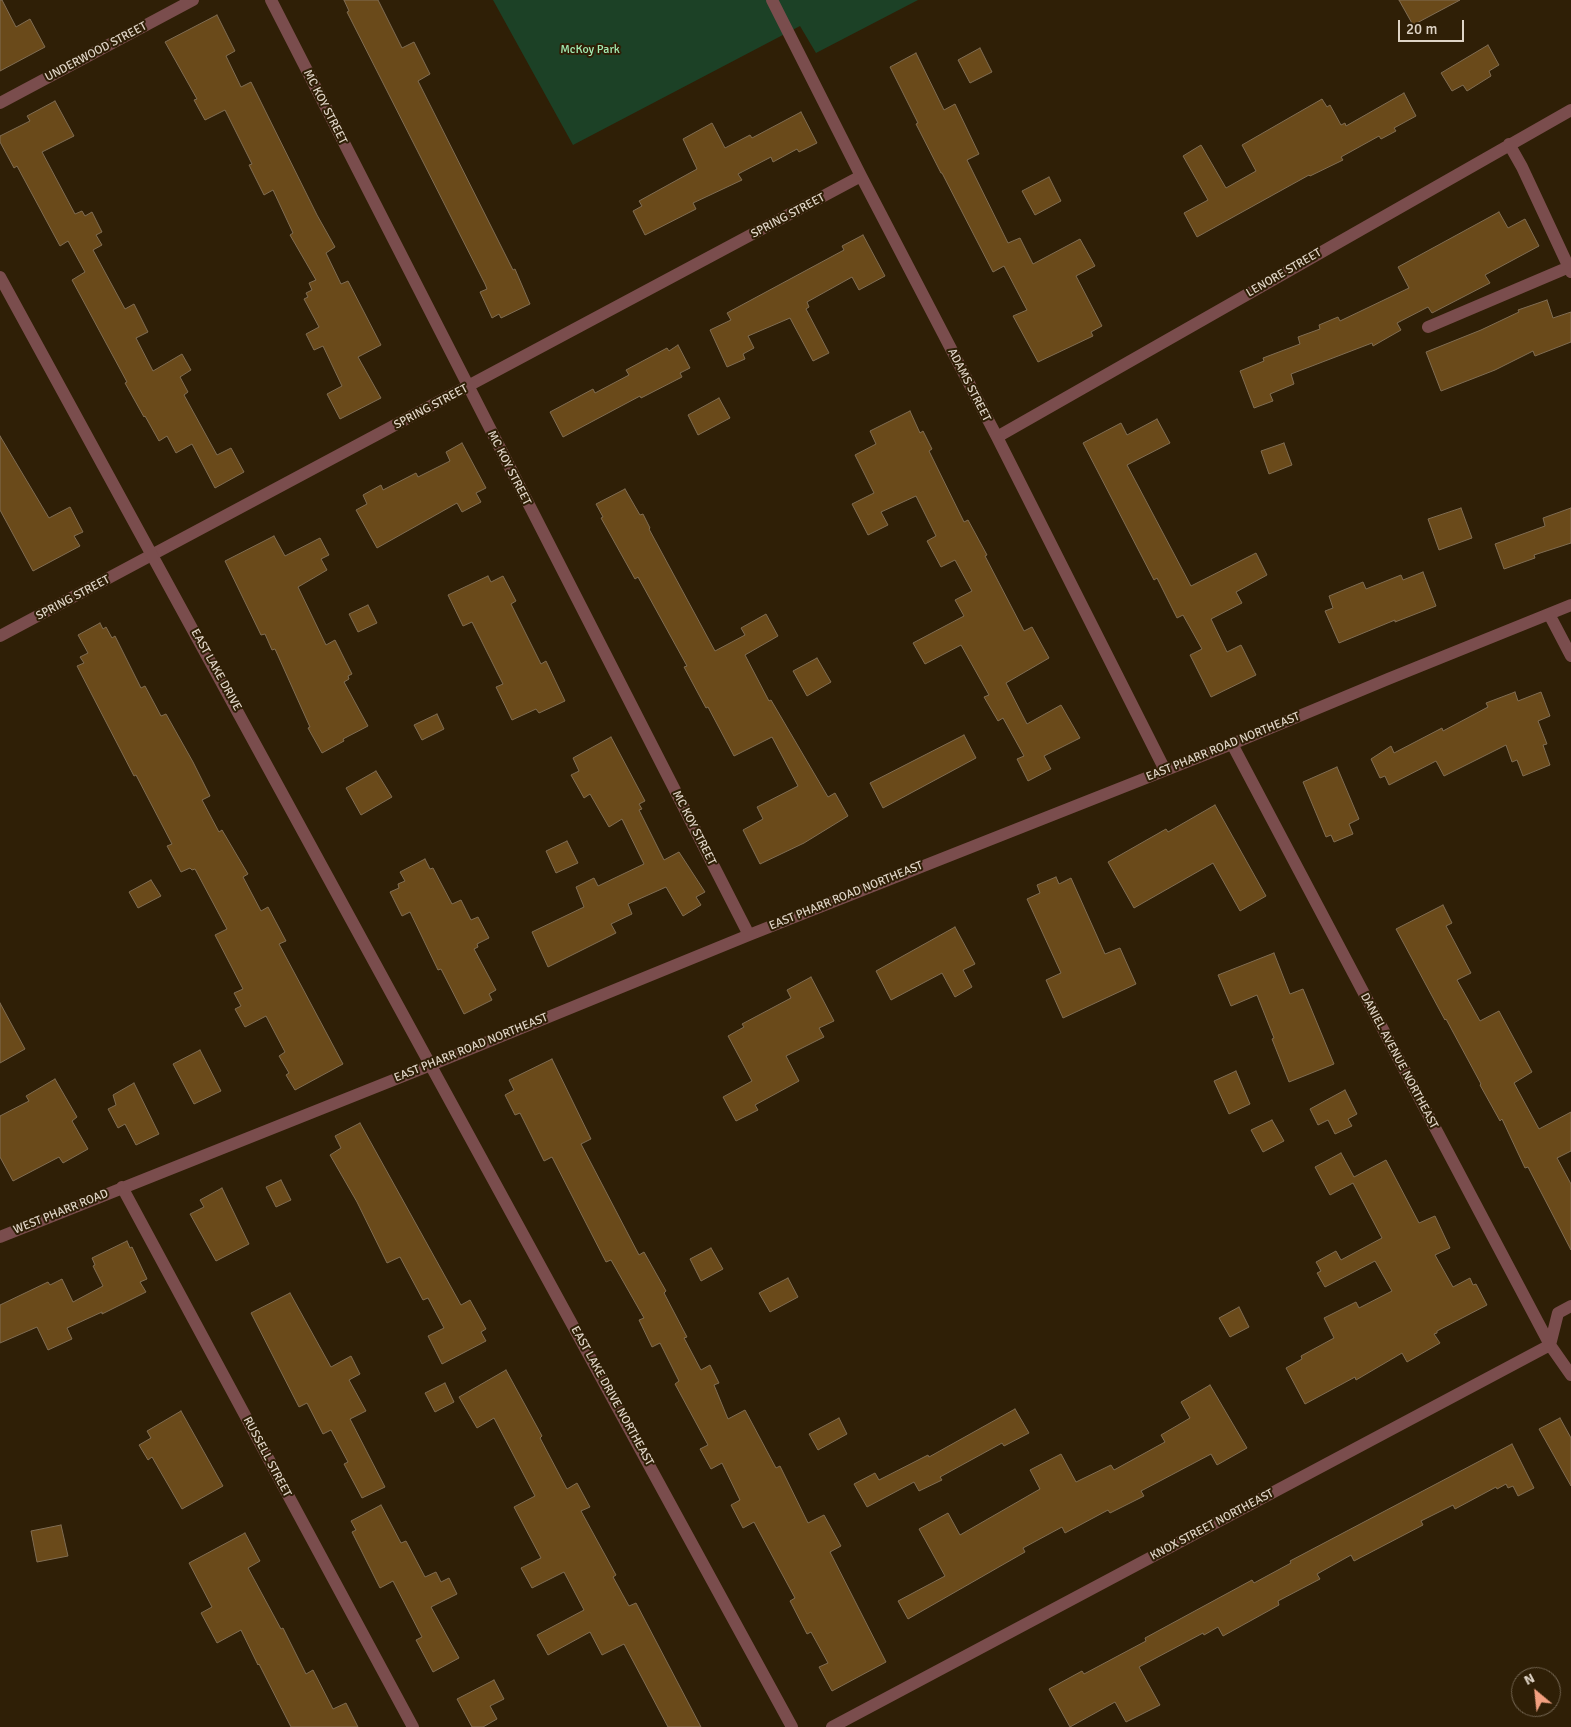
<!DOCTYPE html>
<html>
<head>
<meta charset="utf-8">
<style>
  body { margin:0 }
  #map { position:relative; width:1571px; height:1727px; overflow:hidden; background:#2f1f06; font-family:Signika,sans-serif }
  canvas { display:block }
  .north { position:absolute; left:1511px; top:1667px; width:50px; height:50px; box-sizing:border-box; background:#2f1f06; border:1px solid #756753; border-radius:50%; rotate:332deg; font-size:14px; font-weight:700; line-height:20px; text-align:center; color:#dfd4c6 }
  .north::after { content:''; display:block; margin:auto; width:18px; height:22px; background:#f2a080; clip-path:polygon(50% 0,100% 100%,50% 72%,0 100%) }
  .scale { position:absolute; left:1398px; top:20px; width:66px; height:22px; box-sizing:border-box; border:2px solid #dfd4c6; border-top:0; padding-left:6px; font-size:15px; line-height:18px; white-space:nowrap; color:#dfd4c6; -webkit-text-stroke:4px #2f1f06; paint-order:stroke }
</style>
</head>
<body>
<div id="map">
<canvas width="1571" height="1727"></canvas>
<div class="north">N</div>
<div class="scale">20 m</div>
</div>
<script>
const ctx = document.querySelector('canvas').getContext('2d');
ctx.lineJoin = 'round';
function paint(path, color) { ctx.fillStyle = color; ctx.fill(path, 'evenodd'); }
const shape = rows => new Path2D(rows.map(r => 'M' + r).join(''));
function trace(path, color, width, dash) { ctx.strokeStyle = color; ctx.lineWidth = width; ctx.lineCap = dash ? 'butt' : 'round'; ctx.setLineDash(dash || []); ctx.stroke(path); }
function drawText(font, color, halo, rows, align = 'center') {
  ctx.font = font + ' Signika,sans-serif'; ctx.lineWidth = 4; ctx.setLineDash([]); ctx.textBaseline = 'middle'; ctx.strokeStyle = halo; ctx.fillStyle = color; for (const [text, x, y, turn = 0] of rows) {
    ctx.save(); ctx.translate(x, y); ctx.rotate((+turn || 0) * Math.PI / 180); ctx.textAlign = isNaN(turn) ? turn : align; if (halo) ctx.strokeText(text, 0, 0); ctx.fillText(text, 0, 0); ctx.restore();
  }
}
const green = shape([
  [493,0,918,0,816,53,800,26,573,145]
]);
const building = shape([
  [0,0,2,0,16,27,30,19,45,47,0,71,0,0],
  [344,0,378,0,402,48,414,42,430,74,418,81,513,270,515,269,530,304,501,318,499,314,492,318,480,292,487,289,485,284,347,12,349,11,344,0],
  [1399,0,1460,0,1413,25,1399,0],
  [217,15,235,51,226,56,241,87,251,82,317,215,335,247,326,253,341,284,348,281,381,345,358,357,381,398,340,419,327,394,342,386,323,346,314,350,306,334,319,327,304,299,308,297,306,293,312,290,309,283,316,280,290,235,293,233,273,190,264,195,249,165,252,164,225,110,205,120,194,100,197,99,165,42,217,15],
  [1488,45,1499,65,1489,71,1491,76,1467,91,1463,85,1452,91,1441,73,1488,45],
  [980,48,992,72,970,83,958,60,980,48],
  [916,53,944,110,955,104,979,154,967,160,1008,243,1020,238,1033,264,1080,239,1095,266,1076,276,1102,326,1091,332,1093,336,1038,362,1013,316,1027,310,1004,266,993,272,942,173,941,173,916,124,918,123,890,67,916,53],
  [1404,93,1416,116,1394,128,1396,131,1381,139,1379,136,1341,157,1343,160,1310,176,1309,175,1197,237,1184,213,1208,200,1183,156,1201,145,1226,188,1256,171,1242,145,1322,99,1327,107,1330,105,1341,125,1345,123,1346,126,1404,93],
  [55,101,74,136,42,152,75,214,82,211,85,216,92,212,102,232,96,235,102,245,93,250,125,309,134,304,148,332,136,338,153,371,182,354,191,370,180,377,188,392,184,395,217,455,231,448,244,472,215,488,192,444,176,453,167,436,159,441,145,416,144,417,125,383,127,382,72,280,85,272,68,241,60,246,17,166,14,168,0,142,0,136,30,121,27,116,55,101],
  [801,112,817,143,799,152,797,149,773,162,771,157,738,174,742,180,693,203,696,209,645,235,633,211,642,206,639,201,697,169,683,139,712,123,725,148,750,135,752,138,801,112],
  [1049,177,1061,201,1035,215,1022,191,1049,177],
  [1499,212,1508,228,1525,219,1539,246,1485,275,1490,283,1432,313,1428,307,1397,323,1401,330,1373,346,1372,343,1291,374,1294,384,1270,394,1273,401,1254,408,1240,371,1264,361,1263,358,1300,344,1298,337,1320,329,1319,325,1338,317,1340,321,1409,288,1398,267,1499,212],
  [863,235,885,276,859,290,852,277,807,302,809,307,806,309,829,353,813,361,790,318,748,336,754,348,743,354,745,359,727,367,710,330,731,320,727,313,844,250,842,246,863,235],
  [1547,300,1553,318,1571,312,1571,342,1535,356,1533,351,1495,370,1441,391,1426,352,1481,330,1519,312,1518,310,1547,300],
  [678,345,690,368,680,373,682,377,641,398,640,396,563,437,550,412,593,389,595,393,629,375,626,370,667,348,669,351,678,345],
  [719,398,730,418,698,435,688,415,719,398],
  [910,411,920,433,923,431,932,449,929,451,964,522,968,520,987,555,985,556,1024,631,1032,627,1049,658,1006,683,1027,724,1061,705,1080,738,1044,756,1051,769,1028,781,1017,759,1024,756,1003,718,998,721,984,697,989,695,961,645,925,664,913,643,964,616,955,600,972,591,955,560,941,567,927,541,936,536,916,496,881,512,888,525,868,535,852,504,874,493,855,455,876,444,870,431,910,411],
  [1157,419,1170,443,1127,465,1191,586,1256,553,1267,575,1236,592,1242,603,1211,619,1227,652,1241,645,1256,675,1211,697,1190,655,1202,649,1183,615,1177,618,1157,578,1154,580,1083,443,1121,423,1127,435,1157,419],
  [0,436,49,518,70,507,83,532,74,536,80,546,33,571,0,510,0,436],
  [462,443,486,488,476,493,481,502,462,512,457,503,377,548,356,510,367,504,363,495,381,485,383,490,416,473,418,477,450,461,446,452,462,443],
  [1284,443,1292,465,1269,474,1261,451,1284,443],
  [625,489,640,515,643,514,650,528,649,529,715,651,745,635,741,628,766,614,778,636,745,655,769,701,771,700,828,797,835,793,848,816,804,843,760,864,743,830,763,819,757,807,798,786,772,737,734,756,708,707,706,708,684,667,687,666,638,577,635,579,601,518,603,517,596,504,625,489],
  [1461,508,1472,538,1439,550,1428,519,1461,508],
  [1571,508,1571,543,1534,555,1535,558,1504,569,1495,544,1545,526,1543,518,1571,508],
  [274,536,285,556,320,538,329,555,321,559,327,570,298,587,326,645,335,640,352,674,348,676,349,679,344,682,368,726,343,739,344,741,322,753,308,728,310,727,275,649,272,650,265,634,261,635,225,561,274,536],
  [1423,572,1436,606,1395,622,1395,620,1339,643,1325,611,1333,608,1329,596,1363,582,1366,589,1401,575,1403,580,1423,572],
  [488,576,491,582,503,576,516,601,511,604,541,664,546,661,565,701,539,713,536,709,512,720,496,687,503,684,472,622,463,626,448,595,488,576],
  [368,605,377,623,358,632,349,614,368,605],
  [100,623,103,629,106,627,112,638,115,636,141,688,145,686,161,716,166,714,193,762,210,796,202,800,219,832,222,830,248,874,243,877,261,911,268,907,286,941,279,944,343,1064,295,1090,286,1075,289,1073,279,1056,285,1052,266,1016,245,1027,235,1009,241,1006,234,993,243,989,215,935,227,929,195,869,192,870,190,868,181,872,167,846,172,844,136,775,134,776,77,666,84,663,80,657,88,653,78,635,100,623],
  [817,658,831,682,807,696,793,671,817,658],
  [1515,692,1518,701,1541,692,1550,716,1538,721,1547,744,1543,745,1550,765,1523,776,1517,760,1512,762,1506,745,1444,776,1436,761,1389,785,1385,776,1380,778,1371,759,1391,746,1394,753,1442,728,1443,731,1488,707,1486,703,1515,692],
  [437,714,444,729,422,740,414,725,437,714],
  [964,735,976,758,883,808,870,783,964,735],
  [611,737,645,801,639,804,642,809,639,810,664,860,679,852,705,892,696,897,701,905,683,916,666,887,628,904,632,914,611,924,616,933,548,967,532,932,584,907,576,887,594,878,598,886,644,864,622,819,609,827,590,794,584,798,571,775,579,771,573,758,611,737],
  [1337,767,1359,819,1349,824,1353,834,1334,842,1331,835,1326,837,1303,782,1337,767],
  [376,771,392,797,361,815,346,788,376,771],
  [1215,805,1266,896,1240,911,1213,863,1134,908,1108,862,1166,829,1168,832,1215,805],
  [567,841,578,863,556,873,546,851,567,841],
  [425,859,430,869,433,868,452,904,461,900,471,920,478,917,489,938,477,944,478,947,474,949,496,990,489,994,492,1000,464,1014,441,969,438,970,410,912,402,916,390,892,399,888,398,884,405,881,400,872,425,859],
  [1056,877,1059,884,1071,878,1105,954,1120,948,1136,984,1063,1018,1046,980,1061,973,1027,899,1040,893,1037,885,1056,877],
  [151,880,161,896,138,908,129,892,151,880],
  [1443,905,1452,923,1446,926,1471,973,1457,980,1480,1021,1499,1011,1532,1072,1514,1083,1539,1129,1571,1112,1571,1151,1557,1158,1571,1184,1571,1250,1528,1167,1525,1168,1502,1119,1500,1121,1480,1085,1481,1084,1446,1019,1445,1020,1425,983,1396,929,1443,905],
  [955,927,975,964,963,970,972,987,955,997,942,973,891,1000,876,971,955,927],
  [1274,953,1290,994,1303,989,1334,1064,1289,1082,1272,1039,1274,1038,1257,995,1231,1006,1218,975,1274,953],
  [811,977,834,1021,819,1028,824,1037,786,1056,799,1081,755,1105,758,1110,736,1121,723,1097,752,1081,728,1036,744,1027,742,1024,791,998,787,990,811,977],
  [0,1003,25,1049,0,1063,0,1003],
  [200,1050,221,1091,194,1104,173,1064,200,1050],
  [552,1059,591,1139,581,1144,639,1255,644,1252,666,1291,664,1293,687,1337,684,1338,701,1370,710,1365,719,1383,714,1385,728,1419,745,1410,776,1468,780,1466,808,1523,824,1515,841,1546,830,1552,886,1662,832,1691,819,1667,828,1663,811,1632,807,1634,790,1601,795,1598,754,1522,743,1528,731,1505,740,1500,722,1463,711,1469,700,1449,708,1445,675,1384,679,1381,660,1343,652,1347,639,1320,644,1318,611,1260,606,1262,552,1157,544,1161,520,1113,515,1115,505,1095,514,1090,509,1080,552,1059],
  [1236,1071,1250,1104,1229,1114,1214,1081,1236,1071],
  [55,1079,77,1117,72,1121,88,1149,63,1163,59,1157,13,1181,0,1157,0,1116,29,1101,26,1096,55,1079],
  [134,1083,159,1134,136,1145,125,1124,118,1128,108,1109,116,1105,113,1095,134,1083],
  [1345,1090,1357,1114,1348,1119,1352,1126,1335,1134,1328,1120,1318,1125,1310,1109,1345,1090],
  [1272,1120,1284,1141,1263,1152,1251,1130,1272,1120],
  [360,1123,461,1305,470,1300,486,1329,481,1332,486,1341,442,1364,428,1336,444,1328,428,1298,423,1300,400,1257,387,1263,357,1202,330,1155,341,1148,335,1136,360,1123],
  [1341,1153,1354,1177,1386,1160,1419,1223,1435,1216,1450,1248,1435,1255,1453,1287,1470,1278,1473,1285,1476,1284,1487,1305,1437,1331,1437,1333,1434,1334,1440,1343,1407,1362,1402,1353,1356,1380,1355,1377,1305,1404,1286,1368,1302,1359,1301,1356,1334,1338,1324,1318,1356,1302,1359,1308,1392,1291,1375,1261,1325,1287,1317,1273,1321,1271,1316,1262,1336,1251,1341,1260,1382,1238,1353,1183,1330,1195,1315,1167,1341,1153],
  [281,1180,291,1200,276,1207,266,1187,281,1180],
  [222,1188,249,1244,216,1261,190,1214,204,1207,200,1200,222,1188],
  [127,1241,130,1248,132,1247,147,1279,140,1282,146,1292,102,1314,102,1312,67,1328,72,1339,48,1350,37,1327,0,1343,0,1305,48,1282,50,1285,62,1279,73,1302,103,1286,93,1266,95,1265,92,1258,127,1241],
  [711,1248,723,1269,701,1281,690,1259,711,1248],
  [788,1278,798,1297,770,1312,759,1293,788,1278],
  [290,1293,331,1367,351,1356,360,1374,349,1380,366,1411,350,1419,385,1487,362,1498,344,1464,348,1462,331,1430,323,1434,307,1403,299,1407,251,1313,290,1293],
  [1239,1307,1249,1327,1230,1337,1219,1318,1239,1307],
  [506,1370,542,1436,540,1438,567,1489,577,1483,590,1507,581,1511,616,1575,613,1577,629,1606,636,1603,701,1727,668,1727,624,1644,602,1655,590,1632,548,1655,537,1635,584,1610,564,1572,532,1588,521,1568,541,1558,514,1507,535,1496,494,1418,477,1428,459,1397,506,1370],
  [445,1383,454,1402,435,1412,425,1393,445,1383],
  [1210,1385,1247,1448,1217,1465,1211,1454,1141,1491,1144,1496,1110,1513,1108,1510,1065,1533,1062,1527,1023,1548,1025,1552,908,1619,898,1601,945,1576,919,1529,948,1513,960,1535,1040,1489,1030,1470,1061,1454,1076,1482,1111,1465,1114,1470,1165,1442,1161,1435,1190,1418,1181,1402,1210,1385],
  [1015,1409,1029,1433,1004,1446,1002,1443,940,1477,942,1480,919,1491,914,1482,867,1507,854,1484,875,1473,879,1480,928,1455,929,1457,1015,1409],
  [181,1411,223,1486,182,1509,152,1457,148,1460,139,1445,151,1438,147,1431,181,1411],
  [839,1418,847,1434,818,1450,809,1434,839,1418],
  [1560,1418,1571,1438,1571,1486,1539,1429,1560,1418],
  [1512,1444,1534,1488,1518,1496,1513,1486,1508,1488,1506,1484,1497,1489,1496,1487,1455,1509,1453,1505,1421,1521,1423,1525,1354,1561,1351,1555,1317,1574,1320,1579,1278,1601,1279,1605,1223,1636,1218,1627,1204,1635,1203,1633,1139,1667,1160,1705,1126,1722,1115,1702,1070,1727,1049,1689,1082,1671,1084,1674,1146,1641,1145,1638,1252,1580,1254,1583,1291,1563,1290,1561,1512,1444],
  [381,1505,401,1543,406,1541,425,1577,436,1572,441,1582,449,1578,457,1594,431,1607,459,1658,433,1672,416,1640,422,1637,393,1581,380,1588,352,1532,356,1530,351,1521,381,1505],
  [61,1525,68,1556,37,1562,31,1531,61,1525],
  [245,1533,260,1561,248,1568,281,1629,283,1628,306,1674,313,1670,333,1709,346,1703,358,1727,291,1727,259,1664,258,1665,241,1630,217,1643,201,1613,212,1607,189,1563,245,1533],
  [494,1680,504,1699,490,1706,497,1719,483,1727,472,1727,457,1699,494,1680]
]);
const minor = shape([
  [271,0,749,935],
  [772,0,861,176,997,437,1165,770],
  [0,103,193,0],
  [1509,144,1522,167,1571,272],
  [1428,327,1569,267],
  [997,437,1571,110],
  [1549,614,1571,656],
  [0,636,861,176],
  [1232,744,1550,1345,1571,1375],
  [122,1187,413,1727],
  [0,1237,431,1065,749,935,1232,744,1388,679,1571,605],
  [832,1727,1550,1345,1558,1313,1571,1306]
]);
const tertiary = shape([
  [0,277,792,1727]
]);
const parkNames = [
  ["McKoy Park",590,50]
];
const streetNames = [
  ["UNDERWOOD STREET",96,52,-28],
  ["MC KOY STREET",325,107,63],
  ["SPRING STREET",788,216,-28],
  ["LENORE STREET",1284,273,-30],
  ["ADAMS STREET",969,385,63],
  ["SPRING STREET",431,407,-28],
  ["MC KOY STREET",509,468,63],
  ["SPRING STREET",73,598,-28],
  ["EAST LAKE DRIVE",216,670,61],
  ["EAST PHARR ROAD NORTHEAST",1223,747,-22],
  ["MC KOY STREET",694,828,63],
  ["EAST PHARR ROAD NORTHEAST",846,896,-22],
  ["EAST PHARR ROAD NORTHEAST",471,1048,-22],
  ["DANIEL AVENUE NORTHEAST",1399,1061,62],
  ["WEST PHARR ROAD",61,1212,-22],
  ["EAST LAKE DRIVE NORTHEAST",612,1396,61],
  ["RUSSELL STREET",267,1457,62],
  ["KNOX STREET NORTHEAST",1212,1525,-28]
];
paint(green, '#1c4126');
paint(building, '#6a4a1a');
trace(building, '#806d53', 1);
trace(minor, '#7a4d4d', 12);
trace(tertiary, '#7a4d4d', 12);
drawText('12px', '#a4ecb3', '#2f1f06', parkNames);
drawText('12px', '#dfd4c6', '#2f1f06', streetNames);
</script>
</body>
</html>
